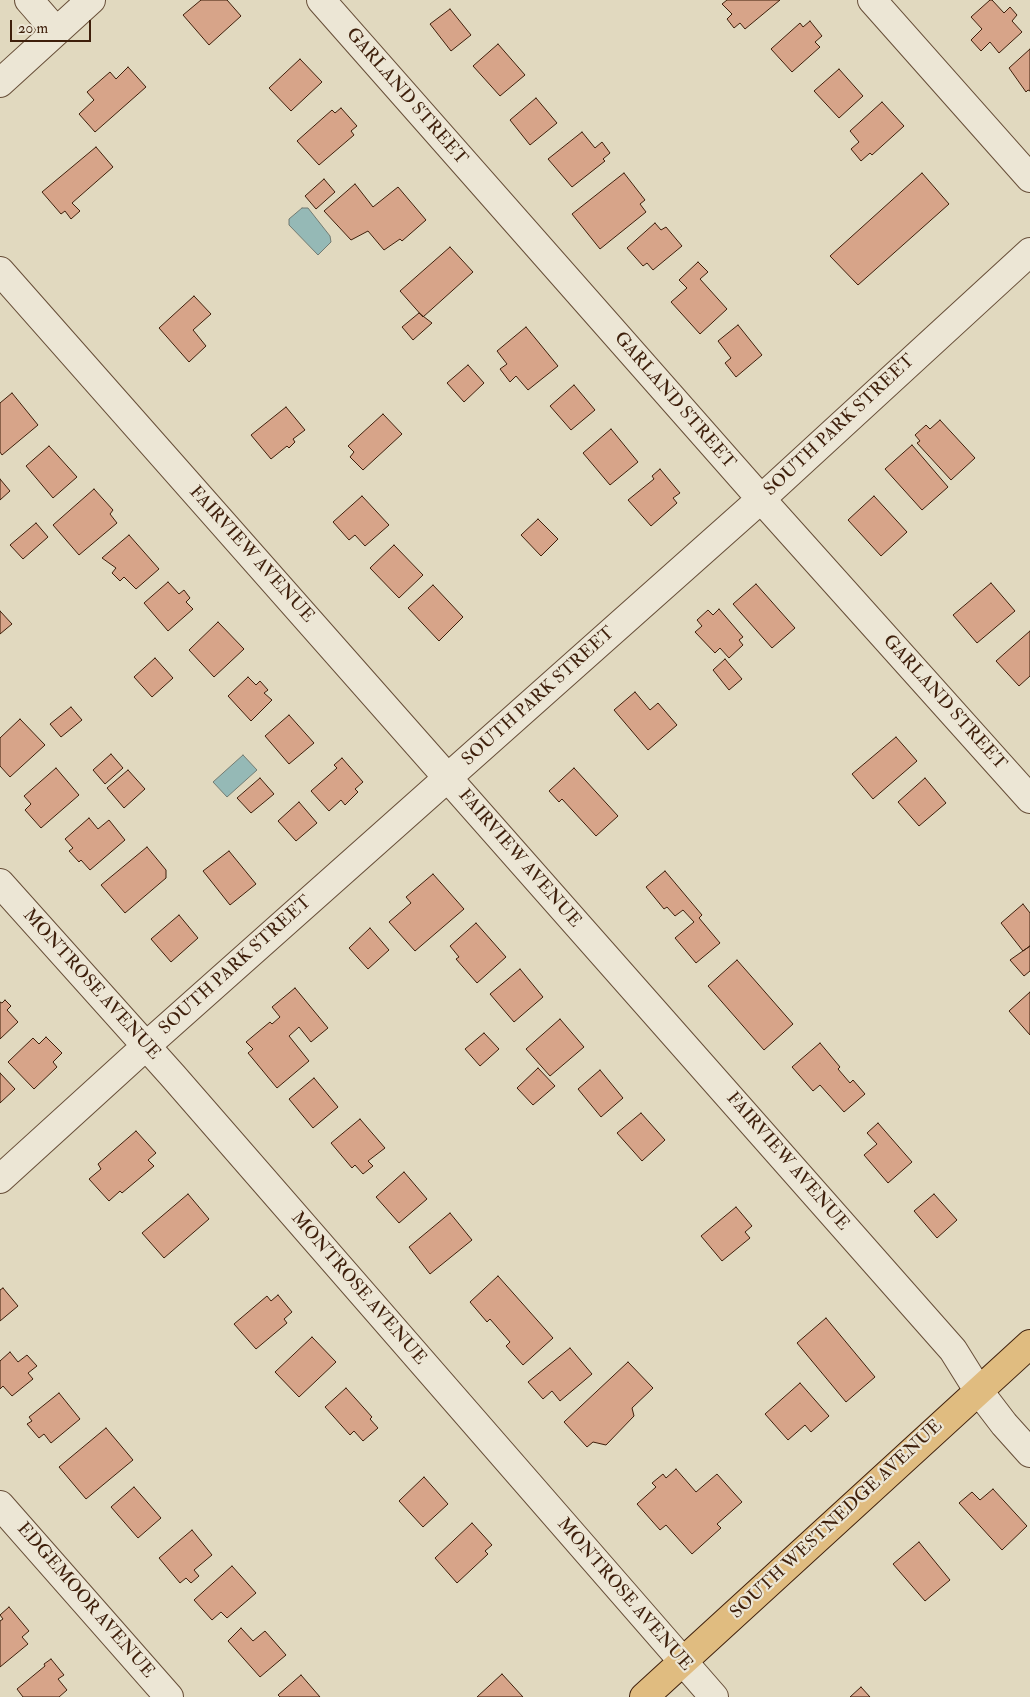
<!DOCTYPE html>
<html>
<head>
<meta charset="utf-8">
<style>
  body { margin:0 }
  #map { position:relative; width:1030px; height:1697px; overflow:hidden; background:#e1d9bf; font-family:"IM FELL Double Pica",serif }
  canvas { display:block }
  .scale { position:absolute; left:10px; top:20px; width:81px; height:22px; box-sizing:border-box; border:2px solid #3e1f0b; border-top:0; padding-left:6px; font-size:15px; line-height:18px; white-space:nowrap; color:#3e1f0b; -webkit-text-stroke:4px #ece6d5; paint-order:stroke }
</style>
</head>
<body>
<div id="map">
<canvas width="1030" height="1697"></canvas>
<div class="scale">20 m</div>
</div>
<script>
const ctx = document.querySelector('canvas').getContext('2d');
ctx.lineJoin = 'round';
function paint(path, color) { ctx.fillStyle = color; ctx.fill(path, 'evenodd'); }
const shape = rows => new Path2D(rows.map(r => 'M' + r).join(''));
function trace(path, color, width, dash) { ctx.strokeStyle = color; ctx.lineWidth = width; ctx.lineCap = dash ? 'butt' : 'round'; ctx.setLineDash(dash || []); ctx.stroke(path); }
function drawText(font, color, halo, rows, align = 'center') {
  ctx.font = font + ' "IM FELL Double Pica",serif'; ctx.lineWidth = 4.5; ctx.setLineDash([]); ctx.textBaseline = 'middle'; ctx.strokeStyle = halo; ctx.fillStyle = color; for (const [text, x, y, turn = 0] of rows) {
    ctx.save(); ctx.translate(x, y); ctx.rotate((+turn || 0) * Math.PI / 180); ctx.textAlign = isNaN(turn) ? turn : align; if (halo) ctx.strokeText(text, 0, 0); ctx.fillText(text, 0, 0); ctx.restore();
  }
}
const water = shape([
  [302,208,308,208,330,236,331,242,318,255,289,225,289,219,302,208],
  [243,755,257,770,227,797,213,782,243,755]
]);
const building = shape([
  [201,0,227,0,241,16,209,45,183,15,201,0],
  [727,0,780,0,745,29,740,23,734,28,727,19,732,14,722,4,727,0],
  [990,0,992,0,1004,13,1010,7,1017,15,1012,21,1022,32,999,53,990,42,981,51,971,40,982,29,971,17,990,0],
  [450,9,471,35,451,51,430,24,450,9],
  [810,21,822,36,815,42,820,47,792,72,771,49,800,23,803,27,810,21],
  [498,44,525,75,500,96,473,66,498,44],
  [1030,49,1030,91,1028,90,1026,92,1009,68,1030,49],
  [300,59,322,82,291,111,269,88,300,59],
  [128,67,146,87,95,132,79,114,94,100,87,92,110,72,116,79,128,67],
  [839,69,863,96,839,118,814,91,839,69],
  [536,98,557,123,530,145,510,120,536,98],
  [882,102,904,126,872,155,870,153,861,161,851,149,859,142,850,131,882,102],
  [341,108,357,126,351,131,354,135,319,165,297,141,332,110,335,113,341,108],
  [582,132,595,148,602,142,610,153,603,159,605,161,572,187,548,159,582,132],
  [96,147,113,167,72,203,80,211,71,219,65,211,61,214,42,192,96,147],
  [624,173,645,200,640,204,646,212,600,249,572,214,624,173],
  [922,173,949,204,858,285,830,256,922,173],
  [324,179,335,192,316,209,305,196,324,179],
  [355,184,373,207,398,187,426,220,402,241,400,239,384,250,368,231,351,240,324,211,355,184],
  [655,223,661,230,666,227,682,246,653,270,647,263,643,266,627,248,655,223],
  [450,247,473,272,423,317,400,291,450,247],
  [698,262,708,272,700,279,727,309,700,334,671,302,687,288,679,280,698,262],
  [194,296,211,314,193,330,206,346,189,362,159,328,194,296],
  [419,313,432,323,413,340,402,327,419,313],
  [738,325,762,355,736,377,725,363,731,358,718,341,738,325],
  [526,327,558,366,528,390,516,376,510,382,500,369,507,364,497,351,526,327],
  [468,365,484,383,464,402,447,383,468,365],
  [574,385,595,410,571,430,550,406,574,385],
  [12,393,38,425,2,455,0,452,0,403,12,393],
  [286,407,305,430,293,439,295,442,289,448,287,446,271,459,251,435,286,407],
  [383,414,402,434,363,470,350,457,354,452,348,446,383,414],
  [940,420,975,458,951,480,917,443,920,441,915,435,926,425,930,429,940,420],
  [611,429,638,462,610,485,583,453,611,429],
  [912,445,948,487,922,510,885,469,912,445],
  [49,446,77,477,53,498,26,466,49,446],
  [660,469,680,493,673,498,677,503,651,526,628,500,654,479,652,476,660,469],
  [0,479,10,491,0,500,0,479],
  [94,489,113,510,110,514,117,523,79,555,53,525,94,489],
  [362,496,389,525,365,546,355,535,349,540,333,522,362,496],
  [874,496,907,532,881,556,848,520,874,496],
  [538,519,558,539,541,556,521,535,538,519],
  [36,523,48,537,23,559,10,545,36,523],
  [129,535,159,569,136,589,124,577,120,581,112,573,116,568,102,558,129,535],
  [394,545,423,575,399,598,370,568,394,545],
  [168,582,179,594,184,590,190,598,186,602,193,609,168,631,144,603,168,582],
  [991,583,1015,611,977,643,953,615,991,583],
  [756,584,795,628,772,648,733,604,756,584],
  [433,585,463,617,439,641,408,608,433,585],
  [719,609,743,637,739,640,743,645,729,658,720,648,715,653,695,632,702,626,697,620,708,610,713,615,719,609],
  [0,611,12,624,0,634,0,611],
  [218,622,244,649,214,677,189,650,218,622],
  [1030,631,1030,676,1019,686,996,661,1030,631],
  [155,658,173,678,152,697,134,677,155,658],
  [725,659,742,679,729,690,713,670,725,659],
  [248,677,256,685,260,681,268,690,264,693,272,700,251,721,228,696,248,677],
  [635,692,650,710,658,703,677,725,648,750,614,710,635,692],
  [71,707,82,720,61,737,50,724,71,707],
  [289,715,314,743,289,764,265,736,289,715],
  [20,719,45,745,10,777,0,766,0,738,20,719],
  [896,737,917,761,873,799,852,774,896,737],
  [111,754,123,768,105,784,93,770,111,754],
  [342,758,363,782,355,789,358,792,345,805,341,800,329,811,311,791,337,768,334,765,342,758],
  [56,768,79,795,41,828,25,810,31,804,24,796,56,768],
  [574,768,618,816,596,836,562,799,559,802,549,791,574,768],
  [128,770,145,789,124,808,107,788,128,770],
  [260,778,274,794,251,813,237,798,260,778],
  [925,778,946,803,919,826,898,802,925,778],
  [299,802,317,823,296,841,278,821,299,802],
  [89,818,98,829,109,820,125,840,90,870,81,860,79,862,69,851,73,848,65,839,89,818],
  [147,847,166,870,166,878,125,913,101,885,147,847],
  [229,851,256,884,230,905,203,871,229,851],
  [665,871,702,915,699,918,720,943,696,963,675,938,694,922,683,910,675,916,667,907,664,909,646,887,665,871],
  [433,874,464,909,415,951,389,922,411,903,406,897,433,874],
  [1023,904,1030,913,1030,946,1023,951,1001,923,1023,904],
  [179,915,198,938,171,962,151,939,179,915],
  [476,923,506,957,477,983,456,959,459,957,450,946,476,923],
  [370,928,389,950,368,969,349,948,370,928],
  [1030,946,1030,971,1024,976,1010,960,1030,946],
  [737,960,793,1024,764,1050,708,986,737,960],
  [520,969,543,997,514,1022,490,994,520,969],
  [295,988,328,1028,311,1042,299,1027,289,1036,309,1061,277,1088,248,1053,253,1049,246,1042,270,1022,272,1024,280,1017,272,1007,295,988],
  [1030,992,1030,1035,1009,1011,1030,992],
  [5,1000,11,1006,7,1010,18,1022,0,1039,0,1002,2,1003,5,1000],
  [560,1019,584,1047,550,1076,526,1049,560,1019],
  [484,1033,499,1049,480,1066,465,1049,484,1033],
  [46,1037,62,1053,53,1062,57,1067,34,1089,8,1062,33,1038,39,1044,46,1037],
  [820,1043,840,1067,838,1069,850,1083,853,1080,865,1094,844,1112,820,1085,813,1091,792,1067,820,1043],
  [538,1068,555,1086,533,1105,517,1088,538,1068],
  [600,1070,623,1098,601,1117,578,1089,600,1070],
  [0,1073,15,1089,0,1103,0,1073],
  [314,1078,338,1107,313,1128,289,1099,314,1078],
  [641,1113,665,1140,642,1161,617,1133,641,1113],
  [360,1119,385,1148,368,1161,373,1166,363,1174,355,1165,352,1168,331,1143,360,1119],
  [878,1123,912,1162,888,1183,864,1155,877,1144,867,1133,878,1123],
  [136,1131,156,1153,148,1160,154,1166,122,1193,120,1191,109,1201,89,1179,101,1169,98,1164,136,1131],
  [404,1172,427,1199,399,1223,376,1197,404,1172],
  [188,1194,209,1219,164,1258,142,1233,188,1194],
  [934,1194,957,1220,937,1238,914,1211,934,1194],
  [736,1207,752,1226,745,1232,750,1238,722,1261,701,1236,736,1207],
  [450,1213,472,1240,430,1274,409,1247,450,1213],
  [498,1276,553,1338,523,1365,506,1346,510,1342,490,1319,487,1322,470,1302,498,1276],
  [3,1288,18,1306,0,1321,0,1290,3,1288],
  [278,1295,292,1312,284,1319,287,1323,256,1349,234,1324,267,1296,271,1301,278,1295],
  [826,1318,875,1377,846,1402,797,1343,826,1318],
  [312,1337,336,1362,299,1397,275,1372,312,1337],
  [570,1348,592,1374,560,1401,552,1391,543,1399,528,1382,570,1348],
  [10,1352,18,1362,27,1355,37,1366,28,1373,33,1379,12,1396,3,1386,0,1389,0,1361,10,1352],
  [628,1362,653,1388,632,1408,634,1416,606,1445,593,1442,587,1447,564,1422,628,1362],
  [800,1383,829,1416,811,1432,805,1425,788,1440,765,1414,800,1383],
  [346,1388,372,1417,370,1419,378,1428,363,1441,354,1431,350,1435,325,1407,346,1388],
  [59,1393,80,1419,51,1443,44,1434,39,1438,27,1424,32,1421,29,1417,59,1393],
  [106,1428,133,1460,86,1499,59,1467,106,1428],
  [676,1469,696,1492,717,1474,742,1502,717,1524,721,1528,692,1554,666,1525,660,1530,637,1504,656,1487,652,1483,663,1474,666,1478,676,1469],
  [424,1477,448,1504,423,1527,399,1501,424,1477],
  [134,1487,161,1518,138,1538,111,1507,134,1487],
  [993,1489,1027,1526,1002,1550,959,1503,972,1492,980,1500,993,1489],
  [472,1523,492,1545,485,1551,488,1554,457,1583,435,1558,472,1523],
  [192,1530,212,1555,194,1570,199,1576,191,1583,186,1578,180,1583,159,1558,192,1530],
  [919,1542,950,1580,925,1601,893,1564,919,1542],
  [232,1566,256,1593,227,1618,221,1612,212,1620,194,1600,232,1566],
  [9,1607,29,1631,22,1637,28,1644,0,1667,0,1621,3,1619,0,1615,9,1607],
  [241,1628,253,1641,265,1631,286,1655,260,1677,228,1641,241,1628],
  [51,1659,64,1675,58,1679,67,1690,59,1697,23,1697,17,1689,45,1666,44,1664,51,1659],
  [502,1674,523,1697,477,1697,502,1674],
  [301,1675,320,1697,280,1697,278,1695,301,1675],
  [861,1687,870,1697,850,1697,861,1687]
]);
const minor = shape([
  [29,0,56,31],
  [321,0,761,499,1030,799],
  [872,0,1030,178],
  [0,83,91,0],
  [0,271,953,1350,978,1390,1004,1424,1030,1453],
  [0,883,173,1076,714,1697],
  [0,1179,145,1047,761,499,1030,252],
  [0,1505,169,1697]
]);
const primary = shape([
  [644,1697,1030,1344]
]);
const streetNames = [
  ["GARLAND STREET",406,97,49],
  ["GARLAND STREET",674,401,49],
  ["SOUTH PARK STREET",840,426,-43],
  ["FAIRVIEW AVENUE",251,555,48],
  ["SOUTH PARK STREET",539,697,-42],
  ["GARLAND STREET",944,703,48],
  ["FAIRVIEW AVENUE",519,859,49],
  ["SOUTH PARK STREET",236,966,-42],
  ["MONTROSE AVENUE",91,985,48],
  ["FAIRVIEW AVENUE",787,1162,49],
  ["MONTROSE AVENUE",358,1289,49],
  ["SOUTH WESTNEDGE AVENUE",837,1520,-43],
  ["MONTROSE AVENUE",624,1595,49],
  ["EDGEMOOR AVENUE",85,1601,49]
];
paint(water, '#95b9b6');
trace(water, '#727b72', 1);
paint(building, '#d7a489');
trace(building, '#3e1f0b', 1);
trace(minor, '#674e38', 30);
trace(primary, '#3e1f0b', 30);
trace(minor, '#ece6d5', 28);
trace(primary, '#e0bc80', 28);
drawText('18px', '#3e1f0b', '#ece6d5', streetNames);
</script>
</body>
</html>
